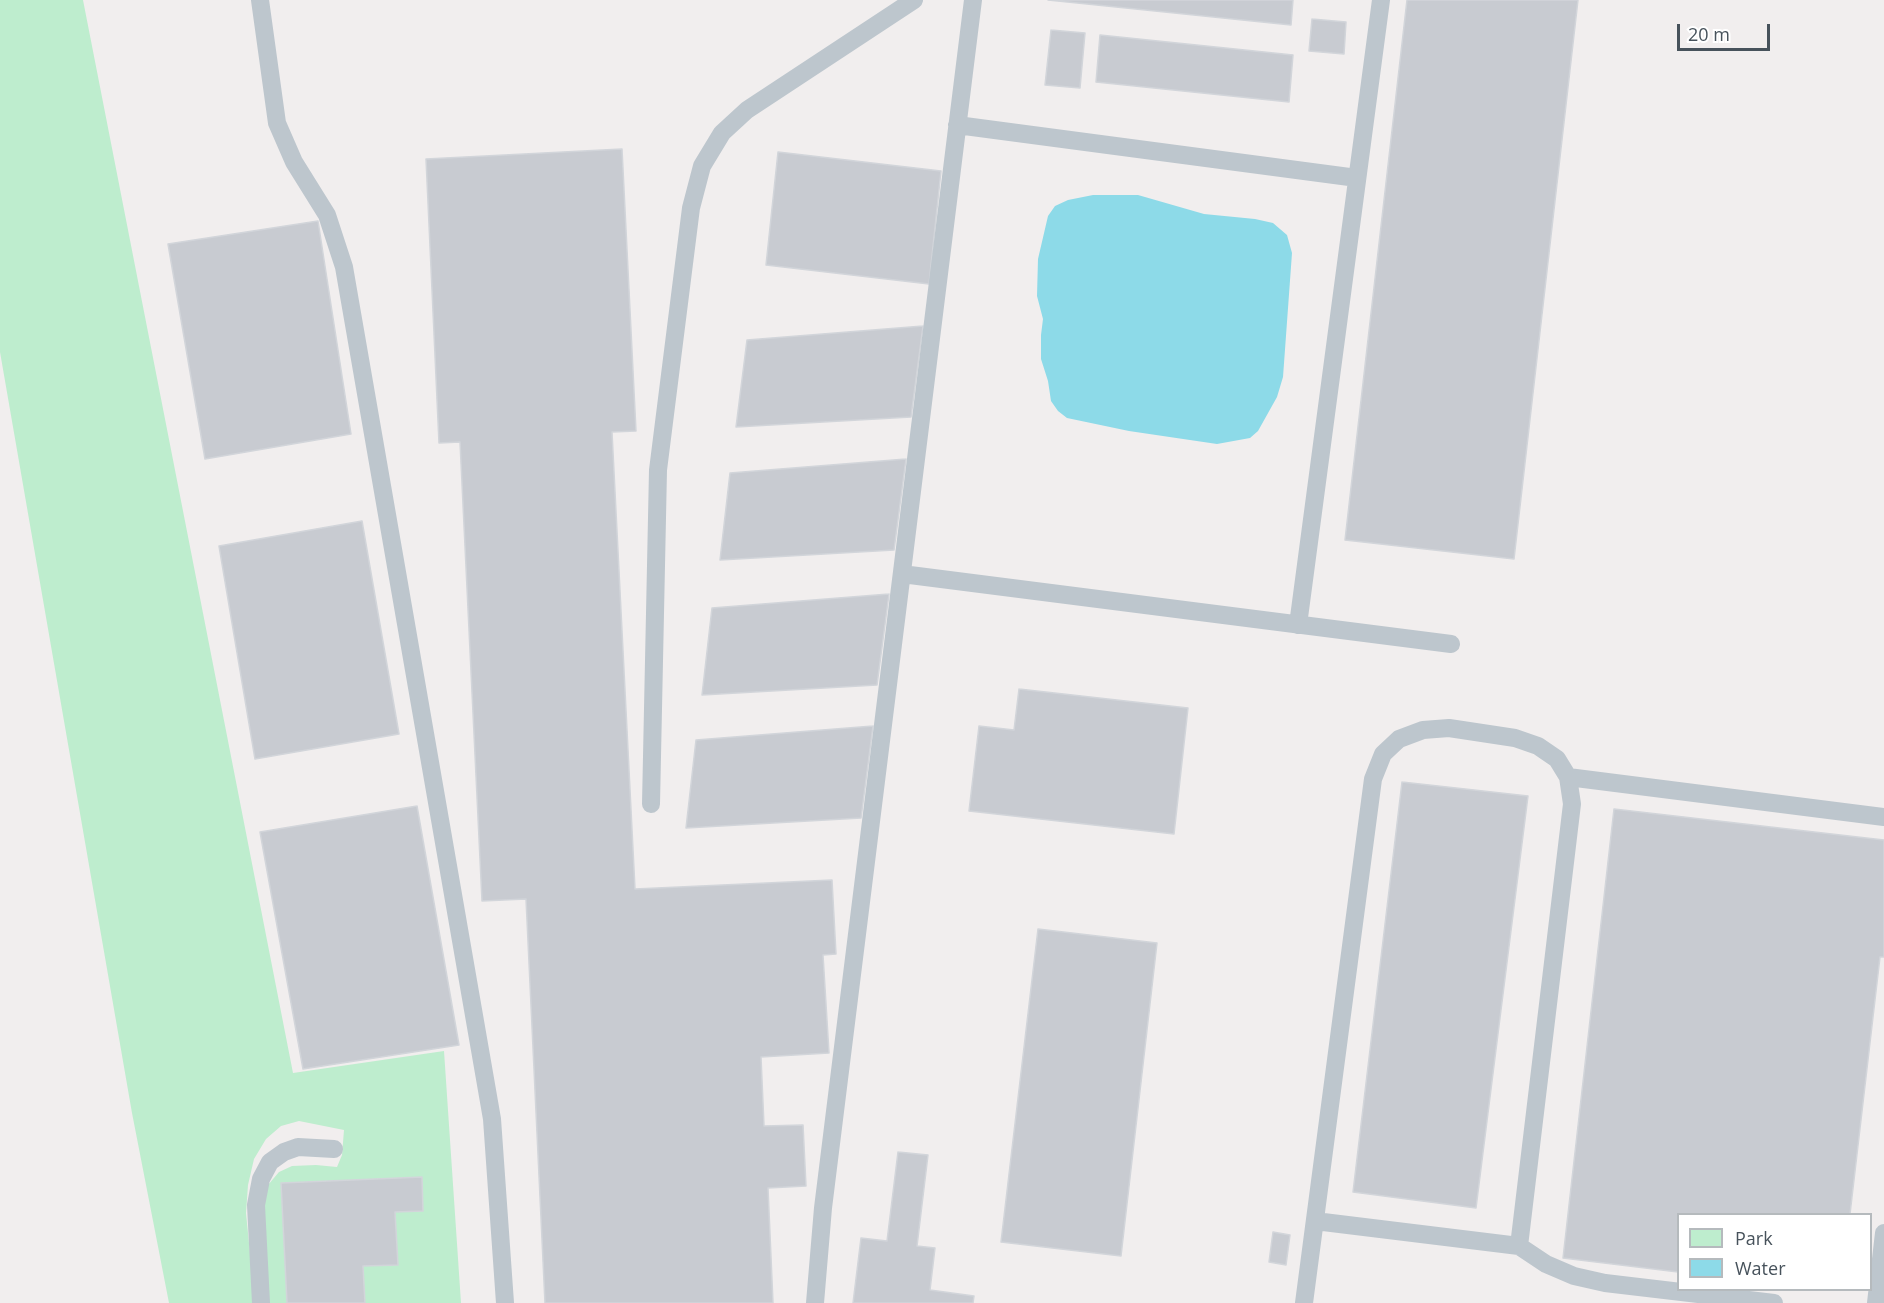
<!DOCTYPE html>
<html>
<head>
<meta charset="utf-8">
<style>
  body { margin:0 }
  #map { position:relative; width:1884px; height:1303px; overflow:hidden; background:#f1eeee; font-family:"Open Sans",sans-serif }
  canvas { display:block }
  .legend { position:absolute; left:1677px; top:1213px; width:195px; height:78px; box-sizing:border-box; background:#fff; border:2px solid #b5babd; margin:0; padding:8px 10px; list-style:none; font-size:18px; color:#47525b }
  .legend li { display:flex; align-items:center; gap:12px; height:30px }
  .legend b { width:30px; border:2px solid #b5babd }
  .scale { position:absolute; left:1677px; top:24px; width:93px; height:27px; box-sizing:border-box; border:3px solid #47525b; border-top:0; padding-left:8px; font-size:18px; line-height:21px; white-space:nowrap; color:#47525b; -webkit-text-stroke:4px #fff; paint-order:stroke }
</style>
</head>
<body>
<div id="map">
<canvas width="1884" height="1303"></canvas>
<ul class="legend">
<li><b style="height:16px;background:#beedce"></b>Park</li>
<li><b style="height:16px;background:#8ddae8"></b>Water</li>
</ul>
<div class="scale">20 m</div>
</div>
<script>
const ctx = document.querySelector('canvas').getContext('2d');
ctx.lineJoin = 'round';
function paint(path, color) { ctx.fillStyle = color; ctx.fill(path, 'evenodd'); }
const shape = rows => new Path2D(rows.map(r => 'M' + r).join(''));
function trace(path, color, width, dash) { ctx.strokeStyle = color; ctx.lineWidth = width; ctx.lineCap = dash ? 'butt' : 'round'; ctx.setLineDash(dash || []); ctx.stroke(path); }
const green = shape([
  [0,0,83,0,293,1073,444,1051,461,1303,365,1303,363,1266,397,1264,395,1212,423,1211,421,1177,282,1183,287,1303,267,1303,261,1223,268,1185,279,1172,292,1166,316,1165,337,1167,342,1155,344,1130,299,1121,281,1126,266,1139,254,1159,248,1185,246,1213,255,1303,169,1303,132,1113,0,352]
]);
const water = shape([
  [1093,195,1138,195,1204,214,1255,219,1273,223,1287,235,1292,253,1283,377,1277,397,1258,431,1250,438,1217,444,1129,431,1067,418,1058,411,1051,401,1048,381,1041,359,1041,335,1043,319,1037,296,1038,259,1048,216,1055,206,1068,200]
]);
const building = shape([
  [1048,0,1293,0,1291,25,1048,0],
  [1407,0,1578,0,1514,559,1345,540,1407,0],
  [1312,19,1346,22,1344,54,1309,51,1312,19],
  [1051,30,1085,33,1080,88,1045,85,1051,30],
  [1100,35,1293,55,1289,102,1096,82,1100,35],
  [622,149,636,431,612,432,635,889,832,880,836,954,823,955,829,1053,761,1057,764,1126,803,1125,806,1186,768,1188,773,1303,545,1303,526,899,482,901,460,442,439,443,426,159,622,149],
  [778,152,941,171,929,284,766,265,778,152],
  [318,221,351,434,205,459,168,244,318,221],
  [923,326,911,417,736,427,747,340,923,326],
  [906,459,894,550,720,560,730,473,906,459],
  [362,521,399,734,255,759,219,546,362,521],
  [889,594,877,685,702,695,712,608,889,594],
  [1019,689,1188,708,1174,834,969,811,979,726,1014,730,1019,689],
  [873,726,861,818,686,828,696,740,873,726],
  [1402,782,1528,796,1476,1208,1353,1192,1402,782],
  [417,806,459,1045,303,1069,260,832,417,806],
  [1614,809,1884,840,1884,957,1880,957,1850,1214,1678,1214,1678,1272,1563,1258,1614,809],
  [1038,929,1157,943,1121,1256,1001,1242,1038,929],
  [898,1152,928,1155,917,1246,935,1248,930,1290,974,1296,973,1303,853,1303,861,1238,887,1241,898,1152],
  [422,1177,423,1211,395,1212,398,1265,363,1266,365,1303,287,1303,281,1183,422,1177],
  [1273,1232,1290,1235,1286,1265,1269,1262,1273,1232]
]);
const service = shape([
  [260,0,277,123,294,162,327,215,344,267,492,1119,505,1303],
  [957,125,1357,178],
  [902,574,1451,644],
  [1298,625,1381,0],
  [1568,777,1884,817],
  [651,804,658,470,691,208,702,166,722,133,747,110,914,0],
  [1519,1246,1546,1264,1574,1276,1605,1283,1774,1303],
  [261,1303,256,1205,261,1179,270,1162,284,1152,298,1147,334,1149],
  [815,1303,823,1208,973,0],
  [1304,1303,1373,779,1383,754,1399,739,1423,730,1449,728,1515,738,1538,746,1557,759,1568,777,1572,804,1519,1246,1315,1221],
  [1876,1303,1884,1233]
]);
paint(green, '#beedce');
paint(water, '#8ddae8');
paint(building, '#c8cbd1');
trace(building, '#d2d5da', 1.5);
trace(service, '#bdc6cd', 18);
</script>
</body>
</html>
